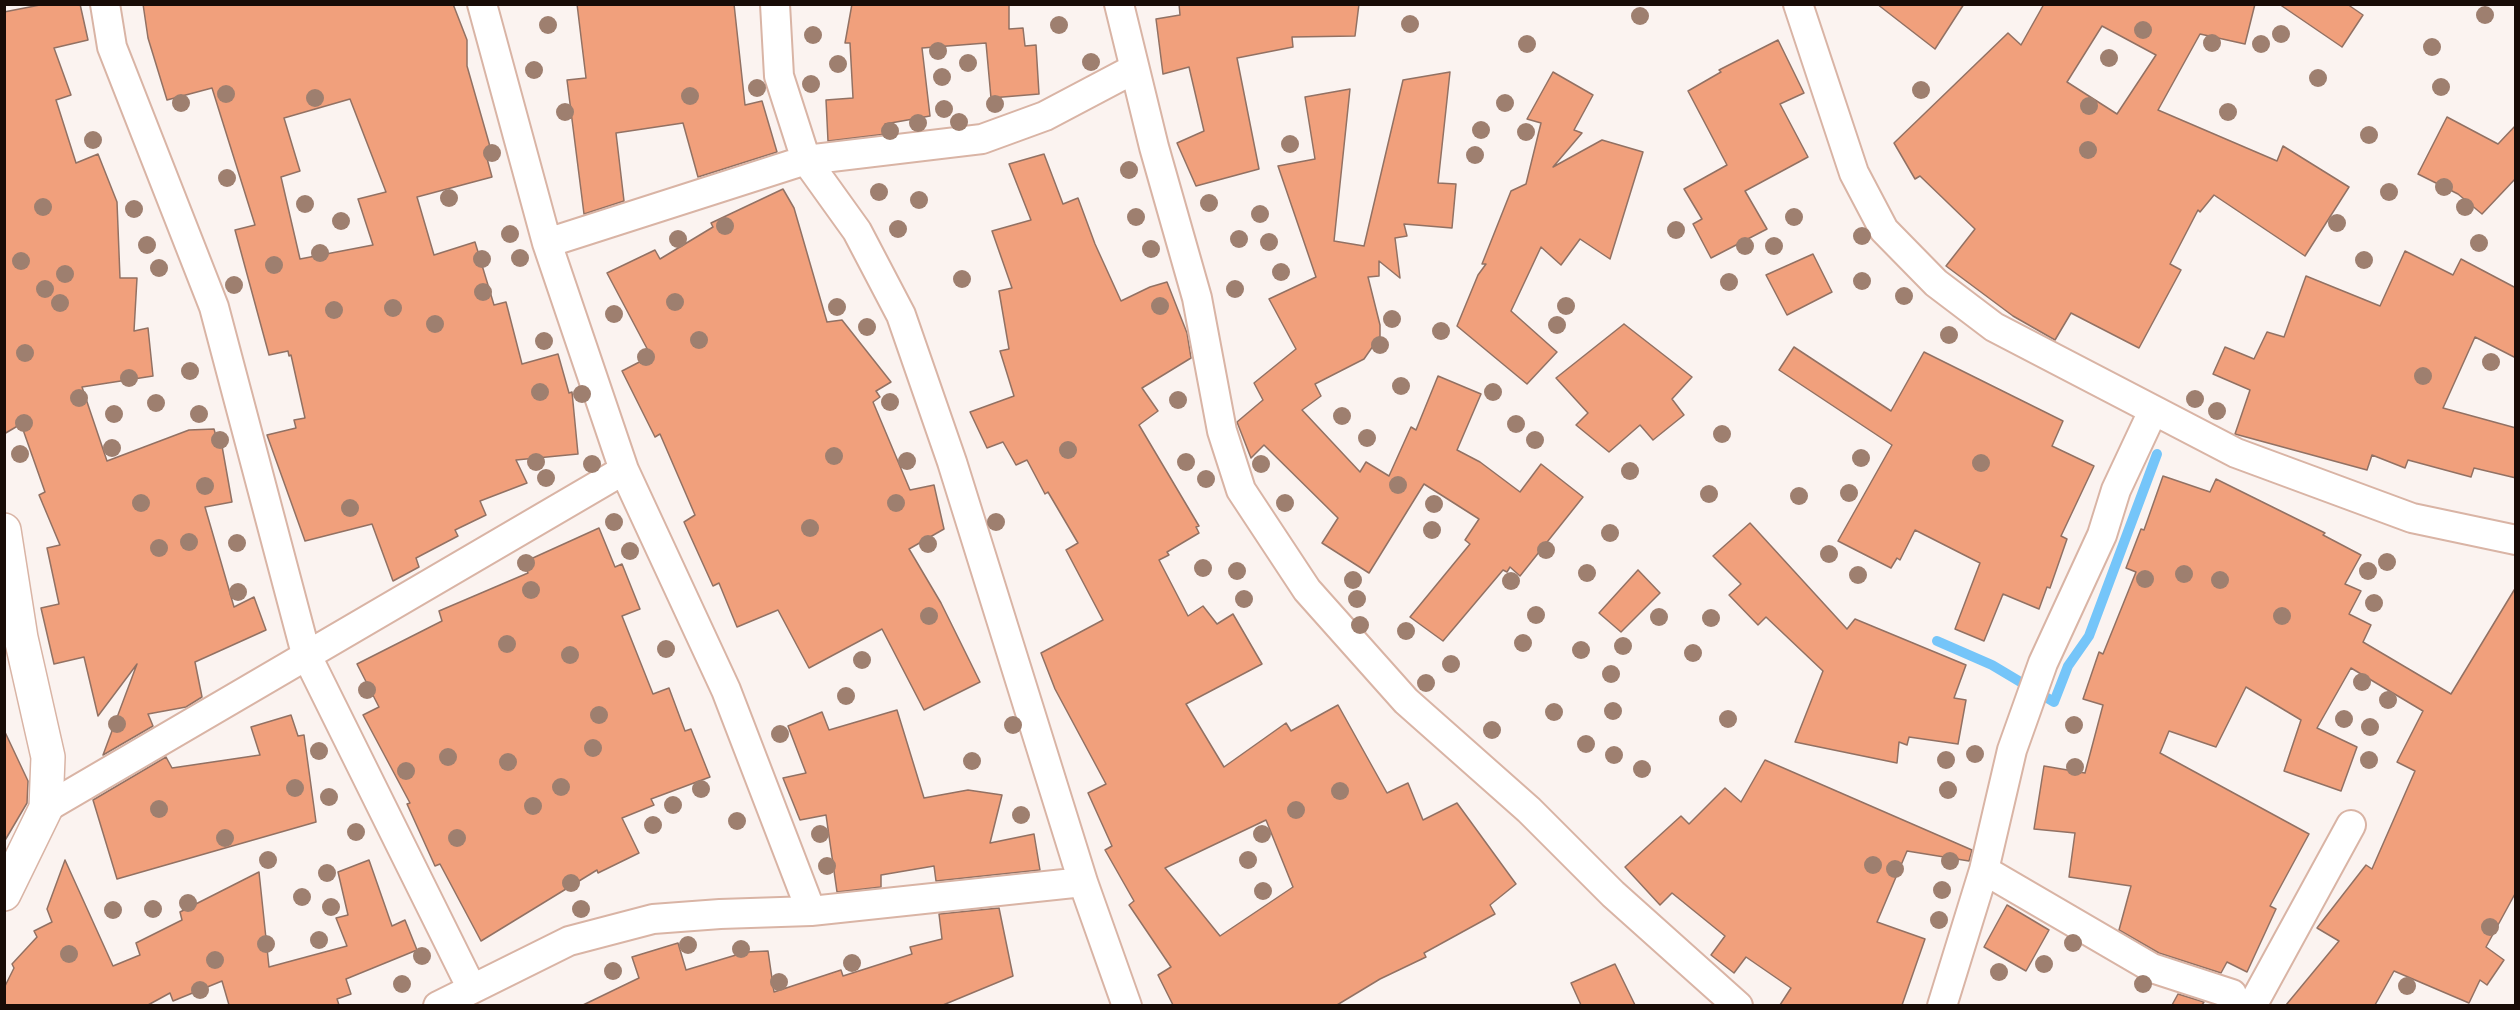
<!DOCTYPE html>
<html>
<head>
<meta charset="utf-8">
<style>
  body { margin:0 }
  #map { position:relative; width:2520px; height:1010px; overflow:hidden; background:#fbf3f0; font-family:Inter,sans-serif }
  canvas { display:block }
  .frame { position:absolute; inset:0; border:6px solid #180c07; pointer-events:none }
</style>
</head>
<body>
<div id="map">
<canvas width="2520" height="1010"></canvas>
<div class="frame"></div>
</div>
<script>
const ctx = document.querySelector('canvas').getContext('2d');
ctx.lineJoin = 'round';
const shape = rows => new Path2D(rows.map(r => 'M' + r).join(''));
function trace(path, color, width, dash) { ctx.strokeStyle = color; ctx.lineWidth = width; ctx.lineCap = dash ? 'butt' : 'round'; ctx.setLineDash(dash || []); ctx.stroke(path); }
function paint(path, color) { ctx.fillStyle = color; ctx.fill(path, 'evenodd'); }
const stream = shape([
  [1937,641,1992,665,2054,702,2068,666,2089,636,2157,454]
]);
const building = shape([
  [45,4,80,4,88,40,54,48,71,95,56,100,76,163,98,154,117,202,120,278,137,278,134,331,148,328,153,376,82,387,107,461,189,430,214,429,219,447,222,446,232,502,205,507,234,607,254,597,266,630,195,662,202,697,186,707,148,714,153,726,103,755,137,664,98,716,84,657,54,664,41,608,59,604,47,548,60,545,39,495,45,492,21,424,4,434,4,12,45,4],
  [143,4,453,4,467,40,467,66,491,150,485,151,492,177,417,197,434,255,475,242,494,305,506,302,522,364,558,354,569,393,572,392,578,454,516,460,527,483,480,501,486,515,455,530,458,536,416,558,419,567,393,581,372,524,305,541,267,435,296,428,294,420,305,418,291,355,289,356,288,351,269,355,235,230,255,225,212,88,167,100,148,38,143,4],
  [350,99,386,192,358,199,373,245,300,259,281,177,300,171,284,118,350,99],
  [577,4,734,4,745,105,762,101,777,152,698,177,683,123,616,133,624,201,584,214,567,80,586,78,577,4],
  [852,4,1009,4,1009,29,1023,28,1025,46,1036,45,1039,94,991,98,986,43,922,48,930,116,885,124,886,134,828,141,826,100,853,98,850,43,845,43,852,4],
  [1179,4,1359,4,1355,36,1292,37,1293,47,1237,58,1259,169,1196,186,1177,143,1204,131,1189,67,1163,74,1156,19,1180,15,1179,4],
  [1877,4,1964,4,1935,49,1877,4],
  [2044,4,2255,4,2245,44,2200,34,2158,110,2277,161,2283,146,2349,187,2305,256,2214,195,2200,212,2198,210,2170,264,2181,270,2139,348,2071,313,2055,340,2013,316,1946,266,1975,229,1920,176,1915,179,1894,143,2008,33,2021,45,2044,4],
  [2102,26,2156,55,2117,114,2067,82,2102,26],
  [2279,4,2347,4,2363,15,2342,47,2279,4],
  [1778,40,1804,93,1780,104,1808,157,1745,191,1767,229,1711,258,1693,224,1702,219,1684,189,1727,165,1688,91,1721,72,1719,70,1778,40],
  [1450,72,1438,183,1456,184,1452,228,1404,224,1407,236,1395,238,1400,278,1379,261,1379,276,1368,277,1380,325,1380,336,1364,359,1315,384,1321,396,1302,410,1360,472,1366,462,1389,476,1411,427,1416,430,1438,376,1481,394,1457,450,1480,462,1520,492,1541,464,1583,497,1520,576,1510,567,1507,572,1503,570,1443,641,1410,617,1470,544,1465,540,1479,519,1424,484,1369,573,1322,543,1338,518,1264,445,1251,458,1237,422,1263,400,1254,383,1296,349,1269,299,1316,277,1278,166,1315,159,1305,97,1350,89,1334,241,1364,246,1403,80,1450,72],
  [1553,72,1593,95,1574,130,1582,133,1553,167,1602,140,1643,152,1610,259,1580,239,1561,265,1541,247,1511,311,1557,352,1527,384,1457,326,1478,275,1486,264,1482,264,1511,191,1526,184,1541,123,1527,119,1553,72],
  [2447,117,2498,144,2516,125,2516,178,2482,214,2458,194,2418,174,2447,117],
  [1044,154,1063,204,1078,198,1095,244,1121,301,1150,287,1167,282,1187,333,1191,358,1142,388,1158,411,1139,425,1199,526,1196,527,1199,533,1167,552,1169,555,1159,560,1188,616,1203,606,1217,624,1233,614,1262,664,1186,704,1224,767,1286,723,1291,731,1338,705,1387,793,1408,783,1423,820,1457,803,1516,884,1490,905,1495,914,1424,953,1426,957,1380,979,1337,1005,1173,1005,1158,975,1171,967,1129,905,1134,901,1105,850,1112,846,1088,793,1106,784,1055,689,1041,653,1103,620,1066,550,1078,543,1048,492,1045,494,1027,460,1016,465,1003,442,987,448,970,412,1014,396,1000,351,1009,349,999,291,1012,288,992,231,1031,220,1009,164,1044,154],
  [1266,820,1293,887,1220,936,1165,868,1266,820],
  [783,189,794,208,827,322,842,320,891,382,876,391,880,397,873,402,910,490,934,485,944,529,909,549,941,603,980,682,924,710,882,629,809,668,778,610,737,627,719,583,713,586,684,522,695,515,660,434,655,437,622,371,651,356,607,273,655,250,660,259,713,227,711,223,783,189],
  [2405,251,2453,275,2461,259,2516,288,2516,358,2475,337,2443,408,2516,428,2516,478,2474,468,2471,477,2408,460,2405,468,2372,455,2367,470,2235,434,2250,390,2213,374,2225,347,2254,359,2267,332,2284,337,2306,276,2380,306,2405,251],
  [1813,254,1832,292,1787,315,1766,275,1813,254],
  [1624,324,1692,377,1672,399,1684,415,1653,440,1640,425,1609,452,1576,425,1588,413,1556,378,1624,324],
  [1794,347,1891,411,1924,352,2063,421,2052,446,2094,466,2061,536,2067,539,2050,588,2047,587,2039,609,2003,594,1984,641,1955,629,1980,563,1915,530,1900,560,1897,558,1891,568,1838,541,1892,445,1779,370,1794,347],
  [2163,476,2210,492,2216,479,2325,533,2323,535,2361,555,2345,584,2361,591,2349,614,2371,625,2363,642,2451,694,2516,587,2516,892,2486,947,2504,960,2487,985,2480,980,2469,1003,2394,971,2375,1005,2286,1005,2339,941,2317,928,2366,865,2372,869,2415,771,2397,762,2423,711,2351,668,2317,728,2357,747,2341,791,2284,771,2301,720,2246,687,2216,747,2169,731,2160,753,2309,834,2270,906,2276,909,2247,972,2227,962,2221,973,2159,953,2119,930,2131,886,2069,877,2075,833,2034,829,2044,766,2085,773,2103,705,2083,699,2099,652,2103,654,2136,572,2126,568,2141,529,2144,530,2163,476],
  [1750,523,1847,629,1855,619,1966,665,1954,698,1966,700,1958,744,1909,737,1907,745,1899,742,1897,763,1795,742,1823,671,1766,617,1758,625,1729,595,1741,584,1713,556,1750,523],
  [599,528,615,567,622,564,640,609,622,616,653,694,669,688,685,731,691,729,710,777,651,799,654,805,622,818,639,853,598,873,597,870,481,941,440,864,435,866,407,804,410,803,363,715,379,707,357,664,442,621,439,611,528,573,524,562,599,528],
  [1638,570,1660,593,1621,632,1599,613,1638,570],
  [897,710,924,798,968,790,1002,795,990,843,1034,834,1040,870,936,881,934,866,881,875,881,887,837,892,826,815,800,820,783,778,806,773,788,726,822,712,829,730,897,710],
  [291,715,298,736,304,735,316,822,117,879,93,800,166,757,172,768,260,755,251,727,291,715],
  [4,730,28,781,27,803,4,842,4,730],
  [1765,760,1972,850,1969,861,1907,851,1877,922,1925,939,1902,1005,1780,1005,1791,988,1746,957,1734,973,1711,955,1725,936,1672,893,1660,905,1625,867,1681,816,1689,824,1725,788,1741,802,1765,760],
  [65,860,113,966,140,955,136,943,182,920,180,912,259,872,269,967,347,946,336,918,348,915,338,872,369,860,392,926,405,920,417,950,346,979,351,994,337,999,339,1005,229,1005,222,981,173,1001,170,993,148,1005,4,1005,4,988,14,968,12,964,37,937,34,931,52,922,47,909,65,860],
  [2007,905,2049,930,2026,971,1984,947,2007,905],
  [999,908,1013,976,943,1005,583,1005,639,978,632,957,678,943,686,970,746,952,768,951,774,992,841,970,843,976,912,954,910,947,942,939,939,914,999,908],
  [1615,964,1635,1005,1581,1005,1571,983,1615,964],
  [2178,994,2204,1002,2202,1005,2172,1005,2178,994]
]);
const street = shape([
  [105,4,112,47,214,307,306,654,472,989],
  [482,4,547,243,624,470,726,690,811,911],
  [775,4,779,76,806,160,857,231,901,315,952,462,1083,882,1127,1006],
  [1119,4,1154,147,1197,298,1222,431,1241,490,1307,590,1406,701,1529,810,1613,894,1738,1006],
  [1798,4,1854,173,1884,230,1936,283,1994,327,2236,453,2412,518,2516,540],
  [547,243,806,160,982,139,1045,116,1134,69],
  [46,808,624,470],
  [1984,870,2152,968,2232,994],
  [438,1006,569,941,653,919,720,914,811,911,1083,882],
  [1942,1006,1984,870,2012,750,2043,663,2102,535,2116,490,2153,411],
  [2252,1006,2351,825]
]);
const secondary = shape([
  [4,530,21,638,48,757,46,808,4,894]
]);
const trees = [
  [2485,15],
  [1640,16],
  [1410,24],
  [548,25],
  [1059,25],
  [2143,30],
  [2281,34],
  [813,35],
  [2212,43],
  [1527,44],
  [2261,44],
  [2432,47],
  [938,51],
  [2109,58],
  [1091,62],
  [968,63],
  [838,64],
  [534,70],
  [942,77],
  [2318,78],
  [811,84],
  [2441,87],
  [757,88],
  [1921,90],
  [226,94],
  [690,96],
  [315,98],
  [181,103],
  [1505,103],
  [995,104],
  [2089,106],
  [944,109],
  [565,112],
  [2228,112],
  [959,122],
  [918,123],
  [1481,130],
  [890,131],
  [1526,132],
  [2369,135],
  [93,140],
  [1290,144],
  [2088,150],
  [492,153],
  [1475,155],
  [1129,170],
  [227,178],
  [2444,187],
  [879,192],
  [2389,192],
  [449,198],
  [919,200],
  [1209,203],
  [305,204],
  [43,207],
  [2465,207],
  [134,209],
  [1260,214],
  [1136,217],
  [1794,217],
  [341,221],
  [2337,223],
  [725,226],
  [898,229],
  [1676,230],
  [510,234],
  [1862,236],
  [678,239],
  [1239,239],
  [1269,242],
  [2479,243],
  [147,245],
  [1745,246],
  [1774,246],
  [1151,249],
  [320,253],
  [520,258],
  [482,259],
  [2364,260],
  [21,261],
  [274,265],
  [159,268],
  [1281,272],
  [65,274],
  [962,279],
  [1862,281],
  [1729,282],
  [234,285],
  [45,289],
  [1235,289],
  [483,292],
  [1904,296],
  [675,302],
  [60,303],
  [1160,306],
  [1566,306],
  [837,307],
  [393,308],
  [334,310],
  [614,314],
  [1392,319],
  [435,324],
  [1557,325],
  [867,327],
  [1441,331],
  [1949,335],
  [699,340],
  [544,341],
  [1380,345],
  [25,353],
  [646,357],
  [2491,362],
  [190,371],
  [2423,376],
  [129,378],
  [1401,386],
  [540,392],
  [1493,392],
  [582,394],
  [79,398],
  [2195,399],
  [1178,400],
  [890,402],
  [156,403],
  [2217,411],
  [114,414],
  [199,414],
  [1342,416],
  [24,423],
  [1516,424],
  [1722,434],
  [1367,438],
  [220,440],
  [1535,440],
  [112,448],
  [1068,450],
  [20,454],
  [834,456],
  [1861,458],
  [907,461],
  [536,462],
  [1186,462],
  [1981,463],
  [592,464],
  [1261,464],
  [1630,471],
  [546,478],
  [1206,479],
  [1398,485],
  [205,486],
  [1849,493],
  [1709,494],
  [1799,496],
  [141,503],
  [896,503],
  [1285,503],
  [1434,504],
  [350,508],
  [614,522],
  [996,522],
  [810,528],
  [1432,530],
  [1610,533],
  [189,542],
  [237,543],
  [928,544],
  [159,548],
  [1546,550],
  [630,551],
  [1829,554],
  [2387,562],
  [526,563],
  [1203,568],
  [1237,571],
  [2368,571],
  [1587,573],
  [2184,574],
  [1858,575],
  [2145,579],
  [1353,580],
  [2220,580],
  [1511,581],
  [531,590],
  [238,592],
  [1244,599],
  [1357,599],
  [2374,603],
  [1536,615],
  [929,616],
  [2282,616],
  [1659,617],
  [1711,618],
  [1360,625],
  [1406,631],
  [1523,643],
  [507,644],
  [1623,646],
  [666,649],
  [1581,650],
  [1693,653],
  [570,655],
  [862,660],
  [1451,664],
  [1611,674],
  [2362,682],
  [1426,683],
  [367,690],
  [846,696],
  [2388,700],
  [1613,711],
  [1554,712],
  [599,715],
  [1728,719],
  [2344,719],
  [117,724],
  [1013,725],
  [2074,725],
  [2370,727],
  [1492,730],
  [780,734],
  [1586,744],
  [593,748],
  [319,751],
  [1975,754],
  [1614,755],
  [448,757],
  [1946,760],
  [2369,760],
  [972,761],
  [508,762],
  [2075,767],
  [1642,769],
  [406,771],
  [561,787],
  [295,788],
  [701,789],
  [1948,790],
  [1340,791],
  [329,797],
  [673,805],
  [533,806],
  [159,809],
  [1296,810],
  [1021,815],
  [737,821],
  [653,825],
  [356,832],
  [820,834],
  [1262,834],
  [225,838],
  [457,838],
  [268,860],
  [1248,860],
  [1950,861],
  [1873,865],
  [827,866],
  [1895,869],
  [327,873],
  [571,883],
  [1942,890],
  [1263,891],
  [302,897],
  [188,903],
  [331,907],
  [153,909],
  [581,909],
  [113,910],
  [1939,920],
  [2490,927],
  [319,940],
  [2073,943],
  [266,944],
  [688,945],
  [741,949],
  [69,954],
  [422,956],
  [215,960],
  [852,963],
  [2044,964],
  [613,971],
  [1999,972],
  [779,982],
  [402,984],
  [2143,984],
  [2407,986],
  [200,990]
];
trace(stream, '#75c5f9', 10);
paint(building, '#f1a07c');
trace(building, '#927163', 1.5);
trace(street, '#d9b4a5', 32);
trace(secondary, '#d9b4a5', 36);
trace(street, '#fff', 28);
trace(secondary, '#fff', 33);
ctx.fillStyle = '#9e7f6f';
for (const [x, y] of trees) { ctx.beginPath(); ctx.arc(x, y, 9, 0, 2 * Math.PI); ctx.fill(); }
</script>
</body>
</html>
